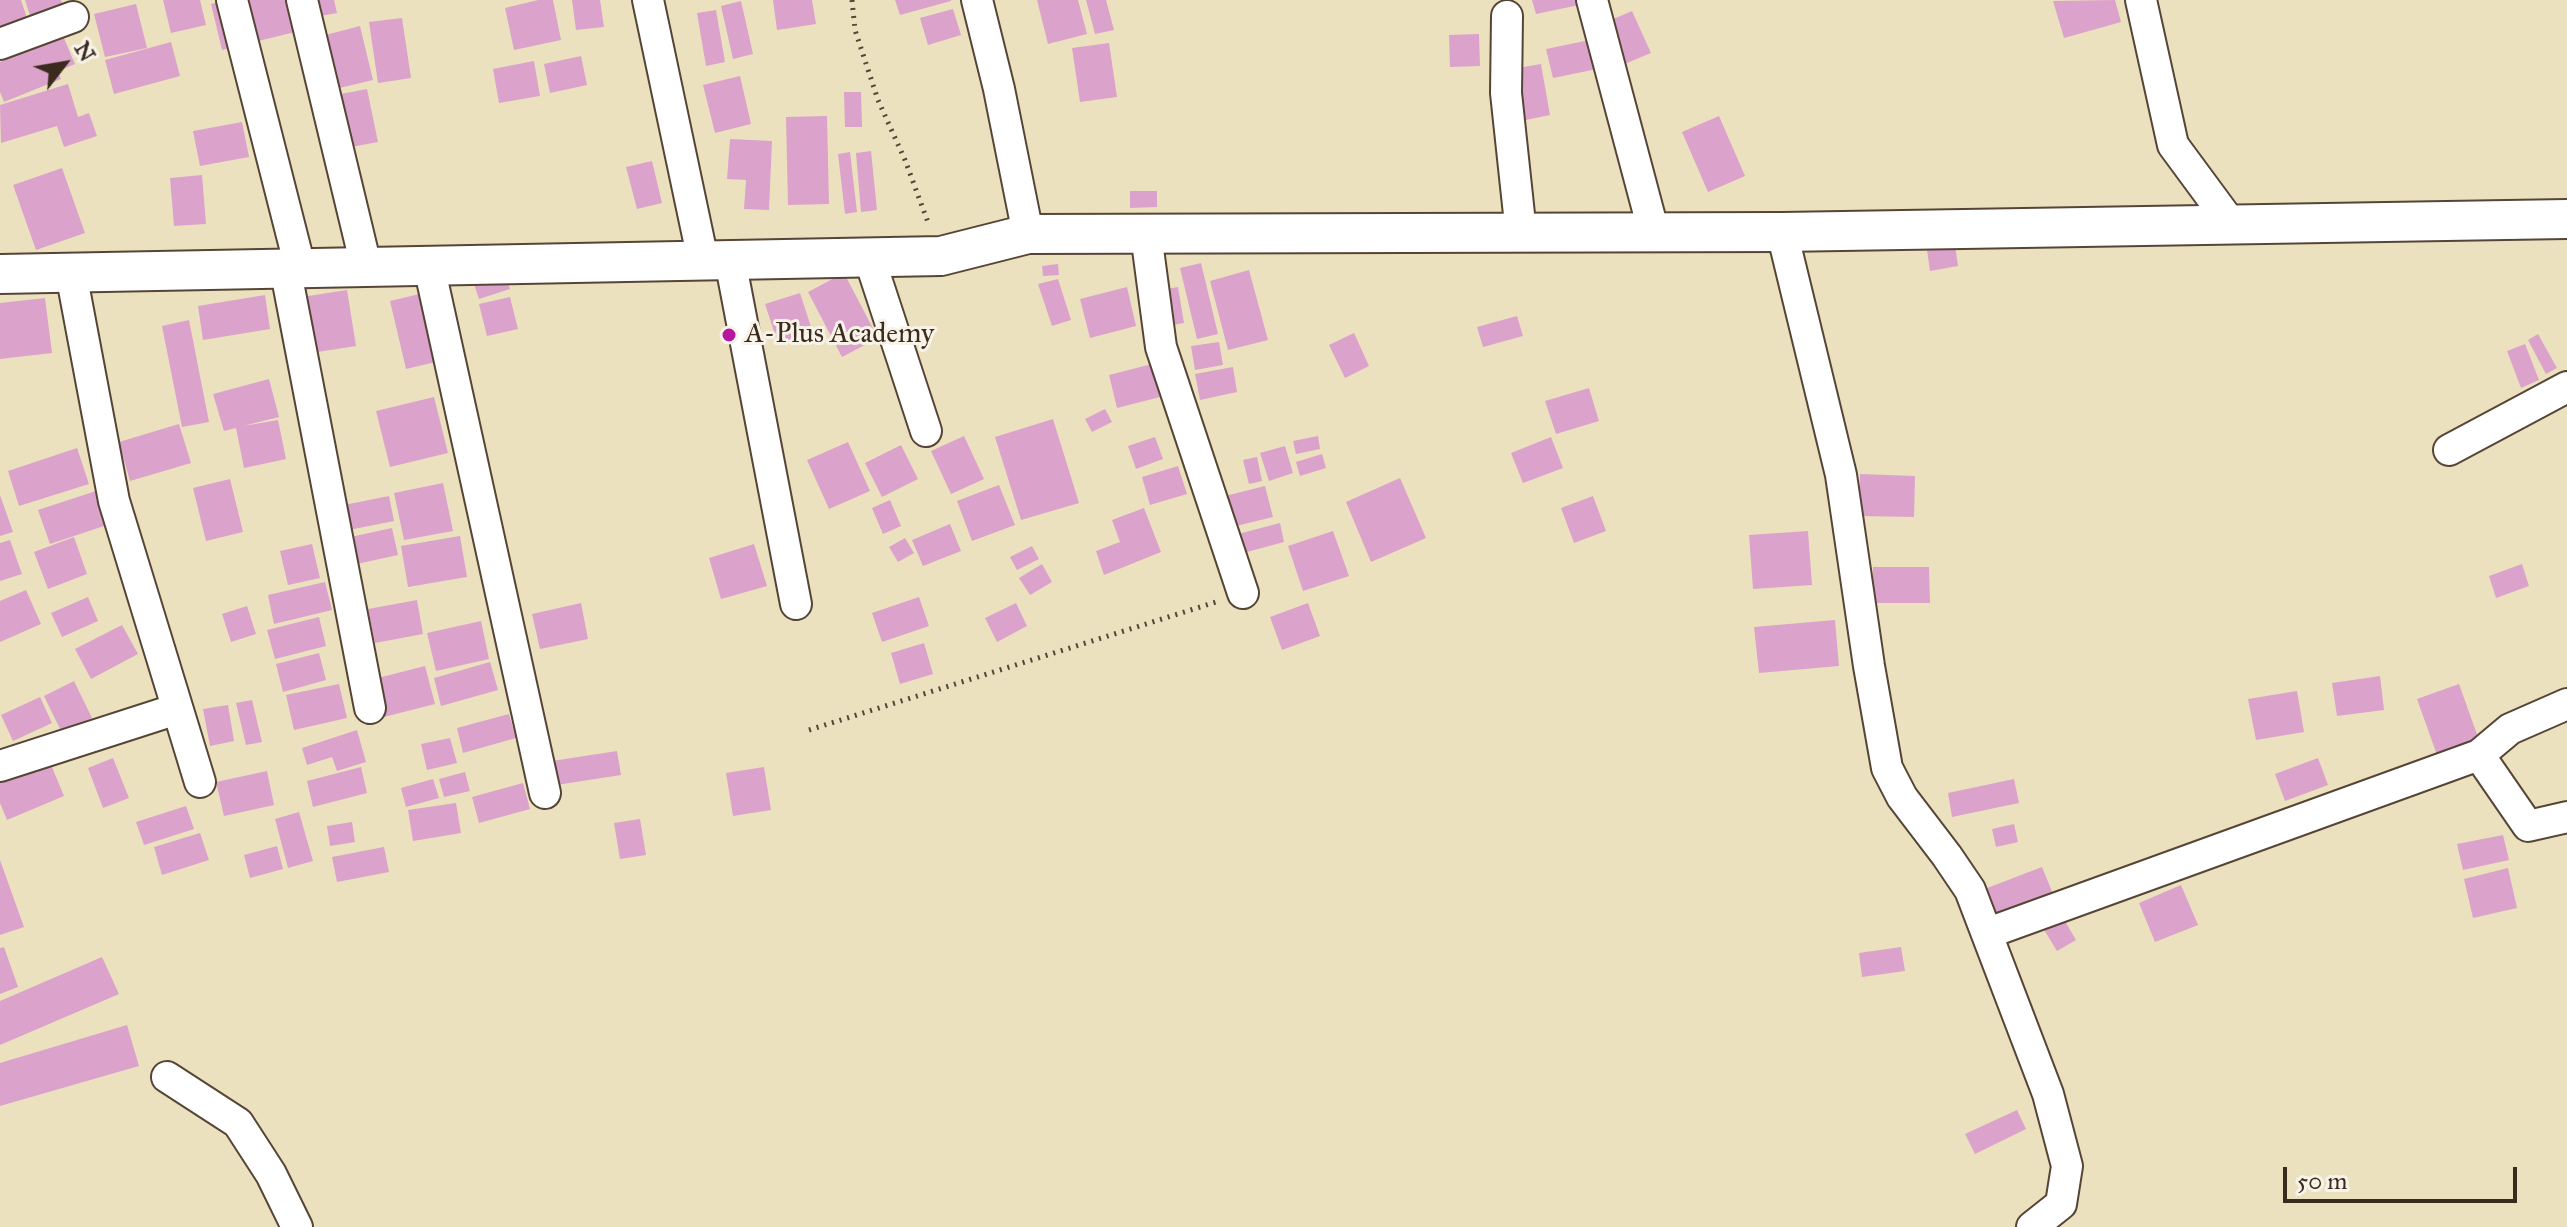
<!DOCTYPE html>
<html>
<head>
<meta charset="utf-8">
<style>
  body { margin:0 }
  #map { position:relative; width:2567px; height:1227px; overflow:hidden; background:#ece1bf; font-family:"IM FELL Great Primer",serif }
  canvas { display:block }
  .north { position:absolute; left:24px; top:24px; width:80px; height:80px; -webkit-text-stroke:6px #f7f3e8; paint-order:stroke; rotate:59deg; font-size:22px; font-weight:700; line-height:32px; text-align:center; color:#3b2a1e }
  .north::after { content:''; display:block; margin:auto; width:28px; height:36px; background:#3b2a1e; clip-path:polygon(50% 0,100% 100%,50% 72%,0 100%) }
  .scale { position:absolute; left:2283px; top:1167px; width:234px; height:36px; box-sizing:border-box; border:4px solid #3b2a1e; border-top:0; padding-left:10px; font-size:24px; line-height:28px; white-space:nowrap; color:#3b2a1e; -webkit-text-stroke:6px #f7f3e8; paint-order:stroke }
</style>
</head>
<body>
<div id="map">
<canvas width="2567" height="1227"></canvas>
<div class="north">N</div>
<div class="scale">50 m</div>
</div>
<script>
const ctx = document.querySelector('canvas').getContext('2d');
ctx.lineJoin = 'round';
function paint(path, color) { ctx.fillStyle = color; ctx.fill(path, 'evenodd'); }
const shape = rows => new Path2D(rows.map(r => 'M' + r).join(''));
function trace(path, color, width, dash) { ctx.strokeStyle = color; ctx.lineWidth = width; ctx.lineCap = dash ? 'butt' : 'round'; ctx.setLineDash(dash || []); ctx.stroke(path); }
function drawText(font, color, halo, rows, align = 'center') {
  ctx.font = font + ' "IM FELL Great Primer",serif'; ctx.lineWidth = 6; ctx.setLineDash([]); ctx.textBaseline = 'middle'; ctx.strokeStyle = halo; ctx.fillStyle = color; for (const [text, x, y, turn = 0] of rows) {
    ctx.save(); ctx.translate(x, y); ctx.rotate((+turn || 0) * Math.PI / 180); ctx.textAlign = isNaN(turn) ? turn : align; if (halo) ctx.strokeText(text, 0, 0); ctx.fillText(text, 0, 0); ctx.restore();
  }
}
const building = shape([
  [0,0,21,0,30,27,3,36,0,26],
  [25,0,61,0,67,17,34,28],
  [163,0,200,0,206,25,171,33],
  [228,0,287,0,295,32,222,50,211,4],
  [307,0,334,0,337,13,310,18],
  [538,0,553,0,561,40,514,50,505,8],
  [572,0,600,0,604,27,576,30],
  [773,0,812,0,816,24,777,30],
  [895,0,951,0,951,1,900,15],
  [1037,0,1078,0,1087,34,1048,44],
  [1086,0,1106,0,1114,30,1095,34],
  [1532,0,1578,0,1579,5,1536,14],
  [2115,0,2121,22,2064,38,2053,1],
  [741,1,753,54,733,59,721,6],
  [136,4,147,48,105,57,94,14],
  [953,9,961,35,928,45,920,18],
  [716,10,725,62,706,66,697,13],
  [1632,11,1651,53,1622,65,1604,23],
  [402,18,411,78,378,83,369,22],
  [360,26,373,80,327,91,314,38],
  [1479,34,1480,66,1450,67,1449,35],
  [63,36,75,64,58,71,61,79,4,102,0,92,0,62],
  [1590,40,1597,69,1553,78,1546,49],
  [171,42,180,76,114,94,105,60],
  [1109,43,1117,97,1080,102,1072,48],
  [581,56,587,85,550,93,544,64],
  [534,61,540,96,499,103,493,69],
  [1541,64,1550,115,1521,121,1512,69],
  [740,76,751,124,715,133,703,85],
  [68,84,78,117,89,113,97,136,64,147,57,126,1,143,0,105],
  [367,89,378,142,335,150,325,97],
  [844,92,861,92,862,127,845,127],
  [827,116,829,204,788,205,786,117],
  [1719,116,1745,176,1708,192,1682,132],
  [242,122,249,157,200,166,193,131],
  [730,139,772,141,769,210,744,209,746,180,727,179],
  [871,151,877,210,861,212,856,153],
  [850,152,857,212,845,214,838,154],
  [652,161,662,203,637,209,626,167],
  [62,168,85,233,36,250,13,185],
  [202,175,206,224,174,226,170,178],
  [1130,191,1157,191,1157,207,1130,208],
  [1955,245,1958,266,1930,271,1927,250],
  [1201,263,1218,334,1197,339,1180,268],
  [1058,264,1059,275,1043,276,1042,266],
  [1249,270,1268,340,1228,350,1210,281],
  [844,273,878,338,842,357,808,292],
  [505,274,510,289,479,299,474,284],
  [1058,279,1071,320,1052,326,1038,284],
  [1127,287,1136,326,1090,338,1080,299],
  [1178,287,1184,323,1166,326,1161,290],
  [347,290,356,346,298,355,289,299],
  [424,293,440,361,406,369,390,301],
  [800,293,813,333,778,344,765,304],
  [265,295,270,329,203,340,198,306],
  [510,297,518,329,487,336,479,304],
  [45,298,52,353,0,359,0,303],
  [1517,316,1523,336,1483,347,1477,327],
  [189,320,209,422,182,427,162,326],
  [1354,333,1369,366,1345,378,1329,345],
  [2538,334,2557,368,2546,374,2528,340],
  [1219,342,1223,365,1195,370,1191,346],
  [2525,344,2539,380,2521,388,2507,351],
  [1152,364,1160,397,1117,408,1109,375],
  [1233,367,1237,392,1200,400,1195,374],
  [269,379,279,417,243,426,278,420,286,459,244,468,236,428,224,431,213,394],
  [1589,388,1599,421,1556,434,1545,401],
  [434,397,448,453,390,467,376,411],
  [1105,409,1112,422,1092,432,1085,419],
  [1053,419,1079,503,1021,520,995,437],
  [179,424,191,463,130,481,119,442],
  [964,436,984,479,951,494,931,451],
  [1318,436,1320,449,1296,454,1293,441],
  [1155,437,1163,459,1136,469,1128,446],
  [1551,437,1563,468,1523,483,1511,453],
  [848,442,870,491,829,509,807,460],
  [901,445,918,479,882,497,865,463],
  [1285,446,1293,473,1269,481,1260,453],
  [77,448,89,484,19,506,8,471],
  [1322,454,1326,468,1300,476,1296,462],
  [1257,457,1262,481,1249,484,1243,460],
  [1178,466,1187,494,1150,505,1142,477],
  [1860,474,1915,476,1914,517,1859,516],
  [1400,478,1426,538,1371,562,1346,502],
  [230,479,243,532,206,541,193,488],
  [443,483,453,531,404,540,394,493],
  [999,485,1015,525,972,541,957,501],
  [1265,486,1273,517,1232,527,1225,496],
  [102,489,113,523,50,544,38,510],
  [0,495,13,532,0,536],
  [389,496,394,521,344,531,339,506],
  [1593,496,1606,531,1574,543,1561,508],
  [890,500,901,526,883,534,872,508],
  [1144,508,1161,552,1104,575,1096,551,1120,542,1112,520],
  [1280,523,1284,542,1243,553,1238,534],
  [950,524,961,551,923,566,912,540],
  [392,528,398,555,352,565,346,538],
  [1333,531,1349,576,1303,591,1288,546],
  [1808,531,1812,585,1753,589,1749,535],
  [460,536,467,577,408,587,401,546],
  [74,537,87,574,48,589,34,552],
  [905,538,914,553,898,562,889,547],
  [10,540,22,574,0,581,0,543],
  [312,544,320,578,288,585,280,551],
  [754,544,767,586,721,599,709,558],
  [1032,546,1039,559,1017,570,1010,557],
  [1042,564,1052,582,1030,595,1019,578],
  [2522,564,2529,586,2496,598,2489,576],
  [1873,567,1929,567,1930,603,1873,603],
  [325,582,332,610,274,624,268,595],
  [26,590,41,624,0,642,0,601],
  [88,597,98,621,62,637,51,613],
  [919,597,929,626,882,642,872,613],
  [417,600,423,634,375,643,368,609],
  [581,603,588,639,540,649,532,614],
  [1016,603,1027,626,997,642,985,618],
  [1308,603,1320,636,1282,650,1270,617],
  [247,606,256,634,231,642,222,614],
  [319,617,326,646,275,659,267,630],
  [1835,620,1839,666,1759,673,1754,627],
  [481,621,489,659,436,671,427,633],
  [122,625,138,654,91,679,75,649],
  [924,643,933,674,900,684,891,653],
  [319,653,326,680,283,692,276,664],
  [490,662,498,690,441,706,434,678],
  [425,666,435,704,384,717,374,679],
  [2380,676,2384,710,2337,716,2332,683],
  [74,681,92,718,62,733,44,696],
  [339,684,347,718,294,730,286,695],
  [2459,684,2479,740,2437,755,2417,699],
  [2297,691,2304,732,2256,740,2248,699],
  [40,697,52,723,13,741,1,715],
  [252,700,262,742,246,745,236,703],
  [228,705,234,741,210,746,203,709],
  [509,714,516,738,463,753,457,728],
  [357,730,366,762,337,771,332,757,307,765,302,748],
  [450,738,457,763,427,770,421,744],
  [617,751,621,775,556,785,552,761],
  [113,758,129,798,103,808,88,768],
  [2318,758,2328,785,2285,801,2275,774],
  [49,760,64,796,7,820,0,803,0,779],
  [361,767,367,793,313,807,307,781],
  [764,767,771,810,733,816,726,773],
  [267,771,274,805,224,816,216,782],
  [465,772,470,791,444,797,439,779],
  [433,779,439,798,406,807,401,788],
  [2014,779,2019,803,1952,817,1948,793],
  [523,783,530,809,479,823,472,797],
  [456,803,461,833,413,841,408,810],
  [186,806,194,829,144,845,136,822],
  [299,812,313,861,288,868,275,819],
  [640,819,646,855,620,859,614,823],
  [352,822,355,842,330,846,327,826],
  [2014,824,2018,842,1996,847,1992,829],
  [200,833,209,860,162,875,154,847],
  [2503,835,2509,860,2463,870,2457,844],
  [277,846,283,869,250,878,244,855],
  [384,847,389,872,337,882,332,857],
  [0,860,24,927,0,935],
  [2042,867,2053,894,1992,918,1982,890],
  [2508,868,2517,908,2473,918,2464,879],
  [2181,885,2198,925,2155,942,2139,903],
  [2062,916,2076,940,2057,951,2043,928],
  [4,947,18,987,0,994,0,948],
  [1901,947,1905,971,1862,977,1859,953],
  [102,957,119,994,0,1045,0,1001],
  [127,1025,139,1066,0,1106,0,1063],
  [2017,1110,2026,1129,1975,1154,1965,1134]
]);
const path = shape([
  [852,0,855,30,878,100,905,160,929,225],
  [809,730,1216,602]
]);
const minor = shape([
  [232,0,300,267],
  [302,0,366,266],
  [648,0,703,260],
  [977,0,999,89,1028,234],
  [1592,0,1654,233],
  [2141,0,2173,145,2232,225],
  [1507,16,1506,93,1521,233],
  [0,44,73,17],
  [1782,232,1841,475,1869,666,1887,768,1902,797,1947,856,1970,890,2048,1094,2067,1166,2061,1204,2032,1227],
  [1146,234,1161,347,1243,593],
  [869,257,926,431],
  [730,260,796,604],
  [429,266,545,793],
  [285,267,370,708],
  [71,273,114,501,200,782],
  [2449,450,2567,387],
  [2479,755,2510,729,2567,704],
  [0,766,177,709],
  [1988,933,2479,755,2528,826,2567,817],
  [167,1077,238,1123,271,1174,297,1227]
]);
const tertiary = shape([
  [0,274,941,256,1028,234,1782,232,2567,219]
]);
const markers = [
  [729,335,8,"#b5179e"]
];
const poiNames = [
  ["A-Plus Academy",745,335]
];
paint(building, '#dba2cb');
trace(minor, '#564536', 34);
trace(tertiary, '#564536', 42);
trace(path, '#564536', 5, [2, 6]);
trace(minor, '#fff', 30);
trace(tertiary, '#fff', 38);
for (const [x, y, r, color] of markers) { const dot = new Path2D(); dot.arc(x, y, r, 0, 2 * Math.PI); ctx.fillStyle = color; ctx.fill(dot); trace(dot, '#f7f3e8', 3); }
drawText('28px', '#3b2a1e', '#f7f3e8', poiNames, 'left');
</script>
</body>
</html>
